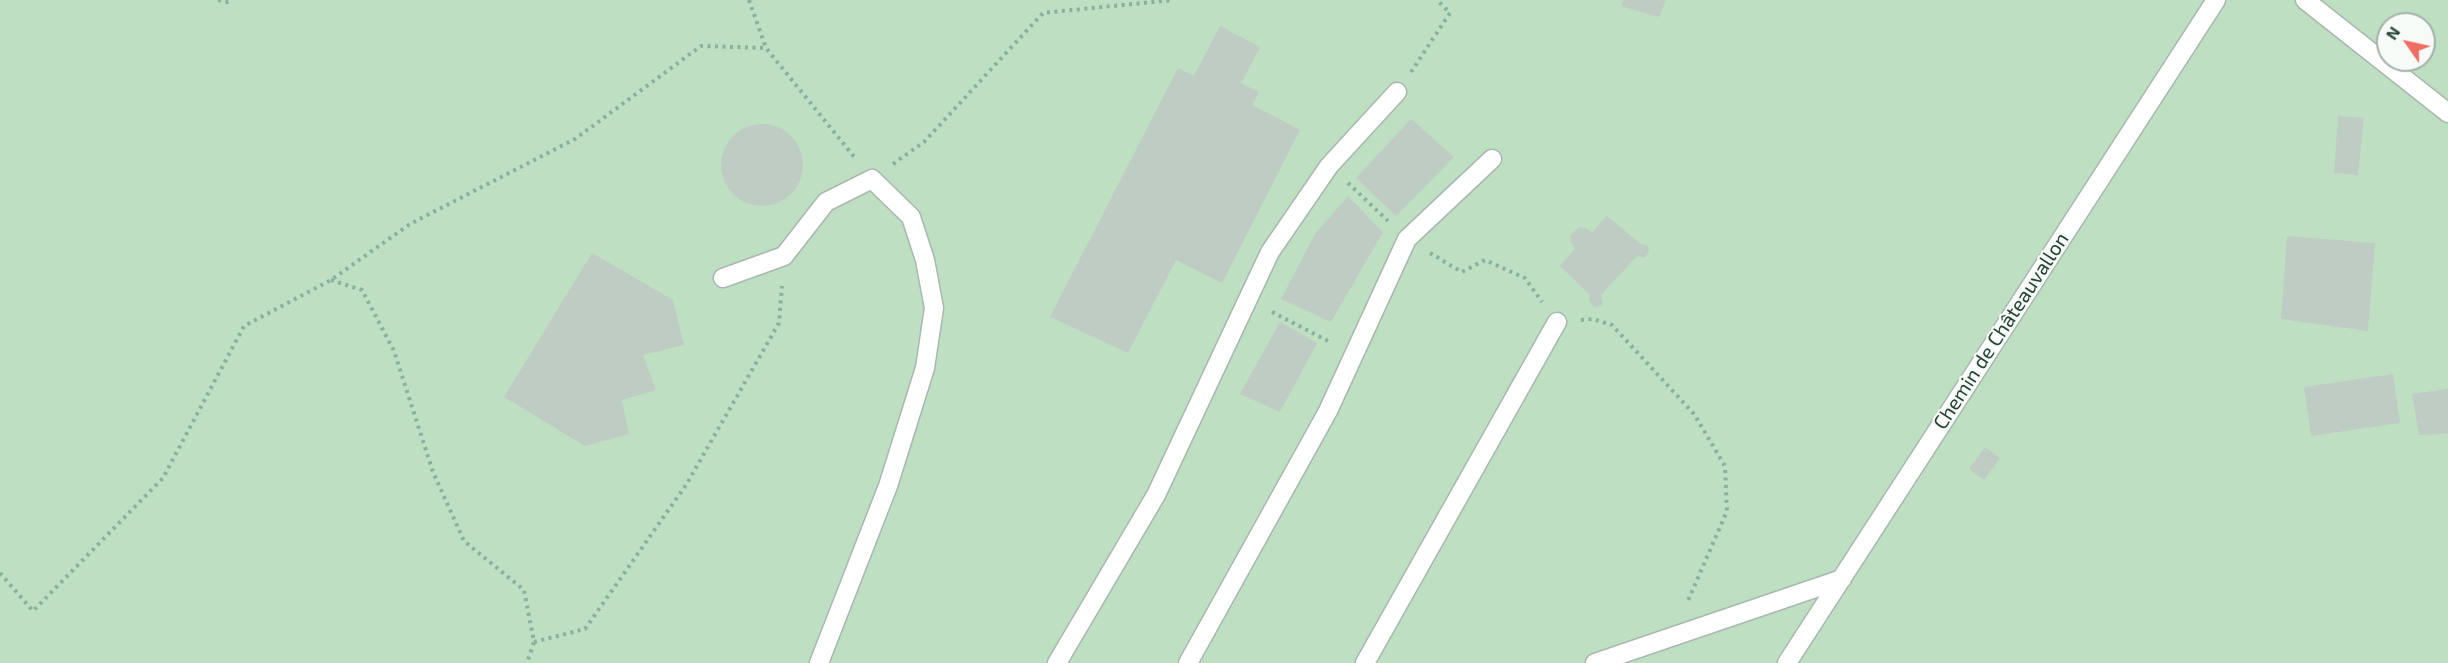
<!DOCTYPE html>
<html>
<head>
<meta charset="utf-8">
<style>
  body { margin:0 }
  #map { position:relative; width:2448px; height:663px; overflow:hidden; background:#e6eee9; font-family:"Exo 2",sans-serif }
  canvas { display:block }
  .north { position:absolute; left:2376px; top:12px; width:60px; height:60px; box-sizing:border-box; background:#f6fbf8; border:2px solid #a2b1aa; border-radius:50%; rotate:304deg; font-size:16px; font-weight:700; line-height:24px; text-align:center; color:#244134 }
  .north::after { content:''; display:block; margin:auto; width:21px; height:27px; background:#f06d62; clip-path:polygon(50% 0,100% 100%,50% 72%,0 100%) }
</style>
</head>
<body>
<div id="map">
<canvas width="2448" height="663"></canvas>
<div class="north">N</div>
</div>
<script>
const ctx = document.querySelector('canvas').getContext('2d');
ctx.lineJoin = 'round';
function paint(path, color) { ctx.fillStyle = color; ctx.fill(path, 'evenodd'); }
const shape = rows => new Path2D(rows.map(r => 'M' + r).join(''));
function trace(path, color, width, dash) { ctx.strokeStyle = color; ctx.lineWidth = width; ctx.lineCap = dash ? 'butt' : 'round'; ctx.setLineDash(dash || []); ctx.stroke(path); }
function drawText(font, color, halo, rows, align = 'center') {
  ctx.font = font + ' "Exo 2",sans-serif'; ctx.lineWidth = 4.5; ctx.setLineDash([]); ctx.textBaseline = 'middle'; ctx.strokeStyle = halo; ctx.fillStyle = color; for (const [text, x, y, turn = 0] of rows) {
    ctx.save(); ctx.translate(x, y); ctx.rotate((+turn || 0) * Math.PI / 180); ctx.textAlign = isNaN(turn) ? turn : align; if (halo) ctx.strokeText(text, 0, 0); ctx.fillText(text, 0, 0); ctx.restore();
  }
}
const green = shape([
  [0,0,2448,0,2448,663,0,663],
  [2388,24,2424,24,2424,60,2388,60]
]);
const building = shape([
  [1624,0,1666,0,1659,17,1621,6],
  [1220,26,1260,47,1241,83,1259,92,1252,105,1300,130,1222,283,1176,260,1128,353,1050,317,1178,68,1194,76],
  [2338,116,2364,118,2358,175,2334,173],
  [1411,119,1454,157,1396,216,1356,178],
  '721 165a41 41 0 1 1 82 0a41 41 0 1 1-82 0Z',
  [1348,196,1383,232,1331,322,1281,299,1315,234],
  [1607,216,1641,244,1648,246,1649,252,1645,258,1637,256,1601,295,1603,304,1601,306,1594,307,1589,300,1590,295,1560,266,1575,248,1571,243,1570,235,1580,227,1589,230,1592,233],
  [2287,236,2375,243,2368,331,2281,319],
  [592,253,673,300,684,345,643,355,656,390,622,400,629,434,585,446,504,397],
  [1280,322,1317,343,1280,412,1240,394],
  [2393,374,2400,423,2311,436,2304,387],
  [2448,389,2448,433,2419,435,2412,394],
  [1985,447,2000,458,1984,480,1969,469]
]);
const path = shape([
  [218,0,228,2,232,0],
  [749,0,766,48,855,158],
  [1411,72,1450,13,1437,0],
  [893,164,924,142,1043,13,1173,0],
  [1348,183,1388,221],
  [1430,253,1462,272,1485,260,1525,278,1542,302],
  [331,280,362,290,394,351,433,472,464,541,524,590,534,642,527,663],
  [1272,312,1332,343],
  [1581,320,1593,319,1612,325,1694,414,1725,466,1727,511,1687,603],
  [0,573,33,611,163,478,244,326,331,280,410,224,575,139,701,46,766,48],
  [534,642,585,629,686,485,779,323,782,286]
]);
const minor = shape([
  [2305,0,2448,113],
  [723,278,784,256,826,202,872,179,911,217,925,260,934,308,925,368,888,486,819,663],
  [1057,663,1156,495,1270,252,1329,166,1397,92],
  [1188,663,1328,411,1407,239,1492,159],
  [1365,663,1557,322],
  [1595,663,1842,579],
  [1787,663,2216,0]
]);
const streetNames = [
  ["Chemin de Châteauvallon",2001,331,-57]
];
paint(green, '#bfdfc2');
paint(building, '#beccc4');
trace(minor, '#a8b7af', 21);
trace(path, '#87b19d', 4, [3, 4.5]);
trace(minor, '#fff', 18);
drawText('20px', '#244134', '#f6fbf8', streetNames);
</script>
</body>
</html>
